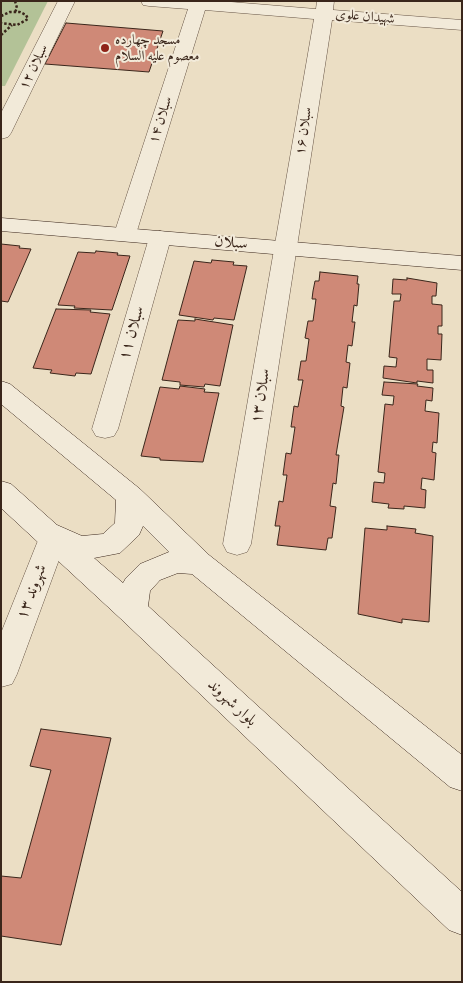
<!DOCTYPE html>
<html>
<head>
<meta charset="utf-8">
<style>
  body { margin:0 }
  #map { position:relative; width:463px; height:983px; overflow:hidden; background:#ebdec4; font-family:"Gentium Book Plus",serif }
  canvas { display:block }
  .frame { position:absolute; inset:0; border:2px solid #3a261b; pointer-events:none }
</style>
</head>
<body>
<div id="map">
<canvas width="463" height="983"></canvas>
<div class="frame"></div>
</div>
<script>
const ctx = document.querySelector('canvas').getContext('2d');
ctx.lineJoin = 'round';
function paint(path, color) { ctx.fillStyle = color; ctx.fill(path, 'evenodd'); }
const shape = rows => new Path2D(rows.map(r => 'M' + r).join(''));
function trace(path, color, width, dash) { ctx.strokeStyle = color; ctx.lineWidth = width; ctx.lineCap = dash ? 'butt' : 'round'; ctx.setLineDash(dash || []); ctx.stroke(path); }
function drawText(font, color, halo, rows, align = 'center') {
  ctx.font = font + ' "Gentium Book Plus",Amiri,serif'; ctx.lineWidth = 4; ctx.setLineDash([]); ctx.textBaseline = 'middle'; ctx.strokeStyle = halo; ctx.fillStyle = color; for (const [text, x, y, turn = 0] of rows) {
    ctx.save(); ctx.translate(x, y); ctx.rotate((+turn || 0) * Math.PI / 180); ctx.textAlign = isNaN(turn) ? turn : align; if (halo) ctx.strokeText(text, 0, 0); ctx.fillText(text, 0, 0); ctx.restore();
  }
}
const green = shape([
  [1,1,48,1,5,86,1,86]
]);
const building = shape([
  [66,23,163,31,149,72,45,64,66,23],
  [1,244,20,246,19,248,31,249,8,302,1,301,1,244],
  [96,251,118,253,117,255,130,256,112,310,74,308,75,306,58,305,78,252,95,253,96,251],
  [212,260,234,262,233,265,247,266,234,320,214,318,213,320,179,315,194,261,211,263,212,260],
  [320,272,358,276,357,284,359,284,357,306,354,305,352,322,355,322,352,346,348,345,346,362,350,363,347,388,343,387,341,406,344,407,336,455,339,455,336,484,333,483,330,506,336,507,332,538,328,538,326,550,277,545,280,526,275,526,279,501,283,502,287,475,283,475,286,453,291,454,295,427,291,427,294,406,298,407,303,380,298,380,301,361,306,361,309,339,305,338,308,321,313,321,316,299,312,299,313,291,315,281,319,281,320,272],
  [407,278,437,283,436,296,432,296,432,304,442,305,442,326,438,326,438,334,442,334,441,360,427,359,427,370,433,370,433,383,417,381,417,383,383,378,384,366,396,367,397,358,389,357,394,301,400,301,401,294,392,294,393,279,407,280,407,278],
  [56,309,91,310,90,312,110,314,91,374,76,373,75,376,50,373,52,370,33,368,56,309],
  [195,319,233,325,220,386,205,384,204,387,180,385,180,382,162,380,178,320,195,321,195,319],
  [384,382,418,384,417,386,433,388,432,401,426,400,425,411,439,413,437,443,433,442,432,452,436,453,434,480,422,478,421,489,426,490,425,508,404,506,404,509,388,508,389,504,372,502,374,482,384,483,385,473,378,472,385,404,393,405,394,396,382,395,384,382],
  [180,386,205,389,204,392,219,393,203,462,160,460,160,458,141,456,160,387,179,389,180,386],
  [387,526,416,529,415,533,433,536,429,622,402,619,402,623,358,614,365,528,387,530,387,526],
  [41,729,111,738,61,945,1,936,1,876,21,878,51,770,30,766,41,729]
]);
const path = shape([
  [15,1,17,8,15,12],
  [1,16,10,12,20,12,26,15,28,19,17,25,1,23],
  [1,35,12,25]
]);
const street = shape([
  [58,1,75,1,11,133,8,137,1,139,1,113,58,1],
  [141,1,219,1,316,9,317,1,334,1,333,10,462,20,462,30,332,20,251,544,247,552,237,555,227,552,223,544,314,19,205,10,136,234,133,239,125,241,117,239,114,234,188,9,149,6,143,5,141,1],
  [160,231,168,233,171,238,118,429,114,436,105,438,96,436,92,429,149,238,152,233,160,231],
  [53,527,63,530,67,538,17,674,12,684,1,687,1,633,39,538,43,530,53,527]
]);
const secondary = shape([
  [1,218,462,256,462,270,1,231,1,218],
  [1,381,10,384,140,489,209,555,462,755,462,791,450,787,192,574,178,573,160,580,150,591,148,606,462,892,462,935,449,930,121,619,1,508,1,481,11,484,57,525,82,536,103,534,115,523,116,500,1,404,1,381],
  [143,526,169,552,140,564,126,578,123,583,94,558,120,553,139,535,143,526]
]);
const markers = [
  [105,48,5,"#8f2418"]
];
const farStreetnames = [
  ["شهیدان علوی",365,17,5],
  ["سبلان ۱۲",34,67,-64],
  ["سبلان ۱۴",161,120,-72],
  ["سبلان ۱۶",304,131,-81]
];
const farPoinames = [
  ["مسجد چهارده",115,40],
  ["معصوم علیه السلام",115,56]
];
const streetNames = [
  ["سبلان",231,243,5],
  ["سبلان ۱۱",132,333,-74],
  ["سبلان ۱۳",261,396,-81],
  ["شهروند ۱۳",32,592,-69],
  ["بلوار شهروند",232,703,43]
];
paint(green, '#b3c297');
paint(building, '#cf8977');
trace(building, '#3a261b', 1);
trace(street, '#665445', 1);
trace(secondary, '#3a261b', 1);
trace(path, '#3a261b', 2.5, [2.5, 2]);
paint(street, '#f2ead9');
paint(secondary, '#f2ead9');
for (const [x, y, r, color] of markers) { const dot = new Path2D(); dot.arc(x, y, r, 0, 2 * Math.PI); ctx.fillStyle = color; ctx.fill(dot); trace(dot, '#f2ead9', 2); }
drawText('14px', '#3a261b', '#f2ead9', farStreetnames);
drawText('14px', '#3a261b', '#f2ead9', farPoinames, 'left');
drawText('16px', '#3a261b', '#f2ead9', streetNames);
</script>
</body>
</html>
